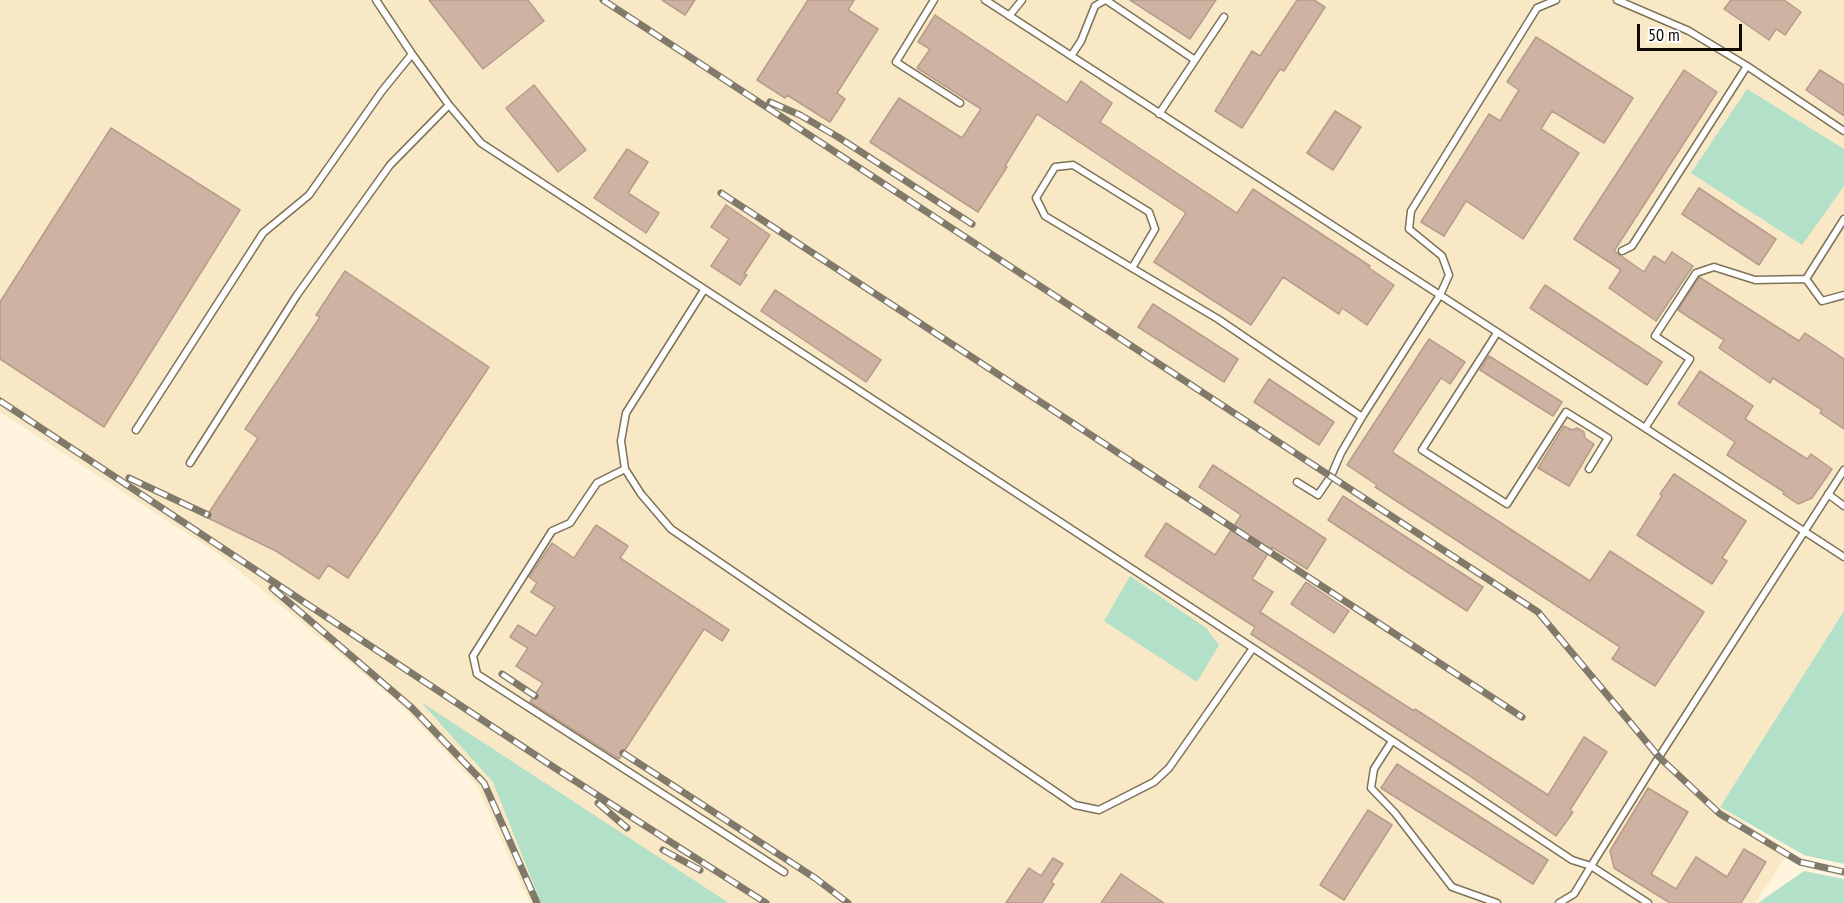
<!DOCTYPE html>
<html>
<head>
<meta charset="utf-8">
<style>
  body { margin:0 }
  #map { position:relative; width:1844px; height:903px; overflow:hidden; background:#fff4dd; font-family:"PT Sans Narrow",sans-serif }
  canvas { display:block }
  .scale { position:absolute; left:1637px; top:24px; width:105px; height:27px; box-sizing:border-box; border:3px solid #0f0b03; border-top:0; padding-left:8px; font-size:18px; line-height:21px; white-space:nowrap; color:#0f0b03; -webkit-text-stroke:4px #fff; paint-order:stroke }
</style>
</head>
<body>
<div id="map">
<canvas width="1844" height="903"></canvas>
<div class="scale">50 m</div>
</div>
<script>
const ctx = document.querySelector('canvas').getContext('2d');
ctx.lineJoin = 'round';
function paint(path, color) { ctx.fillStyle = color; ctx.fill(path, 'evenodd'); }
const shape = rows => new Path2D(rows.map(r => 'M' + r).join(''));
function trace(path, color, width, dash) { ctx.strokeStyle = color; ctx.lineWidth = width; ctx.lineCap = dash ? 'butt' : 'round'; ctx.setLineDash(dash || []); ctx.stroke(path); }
const built = shape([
  [0,0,1844,0,1844,611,1720,807,1790,851,1755,903,530,903,476,784,402,706,220,555,0,412]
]);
const green = shape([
  [1747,89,1844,149,1844,186,1802,245,1691,173],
  [1130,576,1206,628,1219,645,1197,682,1104,621],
  [1844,611,1844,864,1804,855,1720,807],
  [421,702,729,903,541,903,493,782],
  [1804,871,1844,879,1844,903,1758,903]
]);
const building = shape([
  [429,0,528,0,544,21,483,69,429,0],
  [662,0,695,0,685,15,662,0],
  [808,0,854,0,848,10,878,29,837,93,845,99,830,122,787,95,785,98,757,80,808,0],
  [1130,0,1216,0,1190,39,1130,0],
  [1297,0,1314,0,1325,7,1284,71,1280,69,1242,128,1215,111,1252,51,1260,56,1297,0],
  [1731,0,1784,0,1801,12,1785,35,1776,29,1769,40,1724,9,1731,0],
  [935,15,1067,103,1081,81,1112,103,1100,122,1237,213,1253,189,1370,266,1369,268,1394,285,1367,325,1342,308,1339,314,1283,277,1251,325,1154,262,1186,213,1037,114,1005,166,1007,167,978,212,870,142,899,98,962,138,981,109,917,68,930,49,918,42,935,15],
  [1536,37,1633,98,1604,143,1552,111,1541,129,1579,153,1523,239,1466,201,1444,236,1421,222,1489,114,1500,121,1519,90,1507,82,1536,37],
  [1684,70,1717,92,1614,251,1644,272,1654,256,1665,263,1672,252,1693,266,1656,321,1609,288,1621,270,1574,239,1684,70],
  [1820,70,1844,85,1844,116,1806,90,1820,70],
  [534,85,586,150,558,172,506,108,534,85],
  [1335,111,1361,127,1333,170,1307,153,1335,111],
  [111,128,240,210,104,427,0,359,0,302,111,128],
  [627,149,648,162,628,193,659,213,646,233,594,198,627,149],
  [1699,188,1776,239,1759,265,1682,214,1699,188],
  [726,205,770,235,744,274,747,275,740,285,711,266,729,239,711,227,726,205],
  [345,271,489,367,348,578,328,565,319,579,276,551,206,517,258,438,245,429,320,317,316,315,345,271],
  [1699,277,1799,341,1805,333,1844,359,1844,429,1820,413,1822,410,1773,378,1770,383,1719,348,1724,340,1678,310,1699,277],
  [1545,285,1662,362,1647,385,1530,308,1545,285],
  [775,290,881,360,866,382,761,311,775,290],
  [1153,304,1238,359,1224,382,1138,327,1153,304],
  [1429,339,1465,362,1450,384,1441,378,1392,452,1590,581,1610,551,1704,612,1655,686,1612,659,1620,647,1375,487,1377,485,1347,465,1429,339],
  [1489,356,1562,402,1553,416,1480,370,1489,356],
  [1700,371,1753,406,1745,419,1807,459,1811,454,1832,469,1812,498,1798,504,1783,494,1784,492,1727,455,1735,442,1678,404,1700,371],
  [1269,379,1334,422,1319,445,1254,402,1269,379],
  [1564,426,1572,430,1577,428,1584,432,1585,438,1594,444,1569,486,1538,468,1564,426],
  [1213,465,1326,539,1307,569,1272,547,1252,579,1273,592,1260,612,1414,711,1415,709,1548,795,1584,737,1607,752,1570,810,1573,812,1556,836,1467,774,1251,634,1255,627,1145,556,1166,523,1215,555,1241,515,1199,487,1213,465],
  [1674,474,1746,521,1722,558,1727,561,1712,584,1637,535,1662,496,1660,494,1674,474],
  [1343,496,1483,587,1467,611,1328,520,1343,496],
  [596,525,628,546,620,558,729,630,722,641,704,629,619,759,530,702,543,683,516,666,528,648,510,637,518,625,536,636,555,607,531,592,537,583,529,577,552,543,574,558,596,525],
  [1306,582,1349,611,1334,633,1291,604,1306,582],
  [1397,764,1548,860,1533,884,1381,788,1397,764],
  [1648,788,1688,812,1651,874,1676,889,1696,857,1727,877,1744,849,1766,862,1741,903,1670,903,1614,868,1610,851,1648,788],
  [1368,810,1392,825,1344,900,1320,885,1368,810],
  [1053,858,1063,864,1051,882,1054,884,1042,903,1006,903,1029,868,1041,876,1053,858],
  [1121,874,1164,903,1101,903,1121,874]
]);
const lane = shape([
  [376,0,412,54,449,105,481,143,1253,648,1572,860,1591,866,1574,894,1559,903],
  [934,0,896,62,960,103],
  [985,0,1844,557],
  [1106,0,1195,60],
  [1617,0,1689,31,1747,66,1844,131],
  [1009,16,1022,0],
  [1071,56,1081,41,1095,6,1105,0],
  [1159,114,1224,17],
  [1844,219,1806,279,1822,301,1844,295],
  [1622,251,1632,246,1747,66],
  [1132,268,1155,229,1149,212,1073,165,1055,167,1036,198,1045,216,1132,268,1218,319,1362,417],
  [704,290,626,413,621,441,625,469,641,494,671,529,1075,805,1099,810,1154,782,1169,768,1253,648],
  [1497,333,1422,450,1507,504,1566,412,1608,438,1589,469],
  [1645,428,1690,359,1655,336,1696,273,1714,267,1755,280,1806,279],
  [136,430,263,233,309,195,382,91,412,54],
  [190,463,297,295,390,165,449,105],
  [625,469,597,483,570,523,552,531,473,656,477,674,784,872],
  [1297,482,1318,495,1331,476,1341,453,1362,417,1440,295,1449,275,1442,256,1409,229,1411,211,1537,8,1556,0],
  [1828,494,1844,506],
  [1392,741,1374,769,1371,788,1395,813,1452,887,1497,903],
  [1648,903,1591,866,1659,757,1844,470]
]);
const rail = shape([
  [603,0,1538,612,1659,757,1720,814,1800,862,1844,872],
  [770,102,800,115,838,137,972,224],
  [721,193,1522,717],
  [0,401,558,770,766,903],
  [129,478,208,515],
  [272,588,412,708,484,783,537,903],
  [502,674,535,696],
  [623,753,815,878,848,903],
  [598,803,627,828],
  [663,850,700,870]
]);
paint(built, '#f9e8c5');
paint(green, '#b2e0c9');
paint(building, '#ceb3a2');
trace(building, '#b69c8b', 1.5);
trace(lane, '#7d7158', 9);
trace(lane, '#fff', 6);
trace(rail, '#817a6b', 7);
trace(rail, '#fff', 4.5, [14]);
</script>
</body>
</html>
